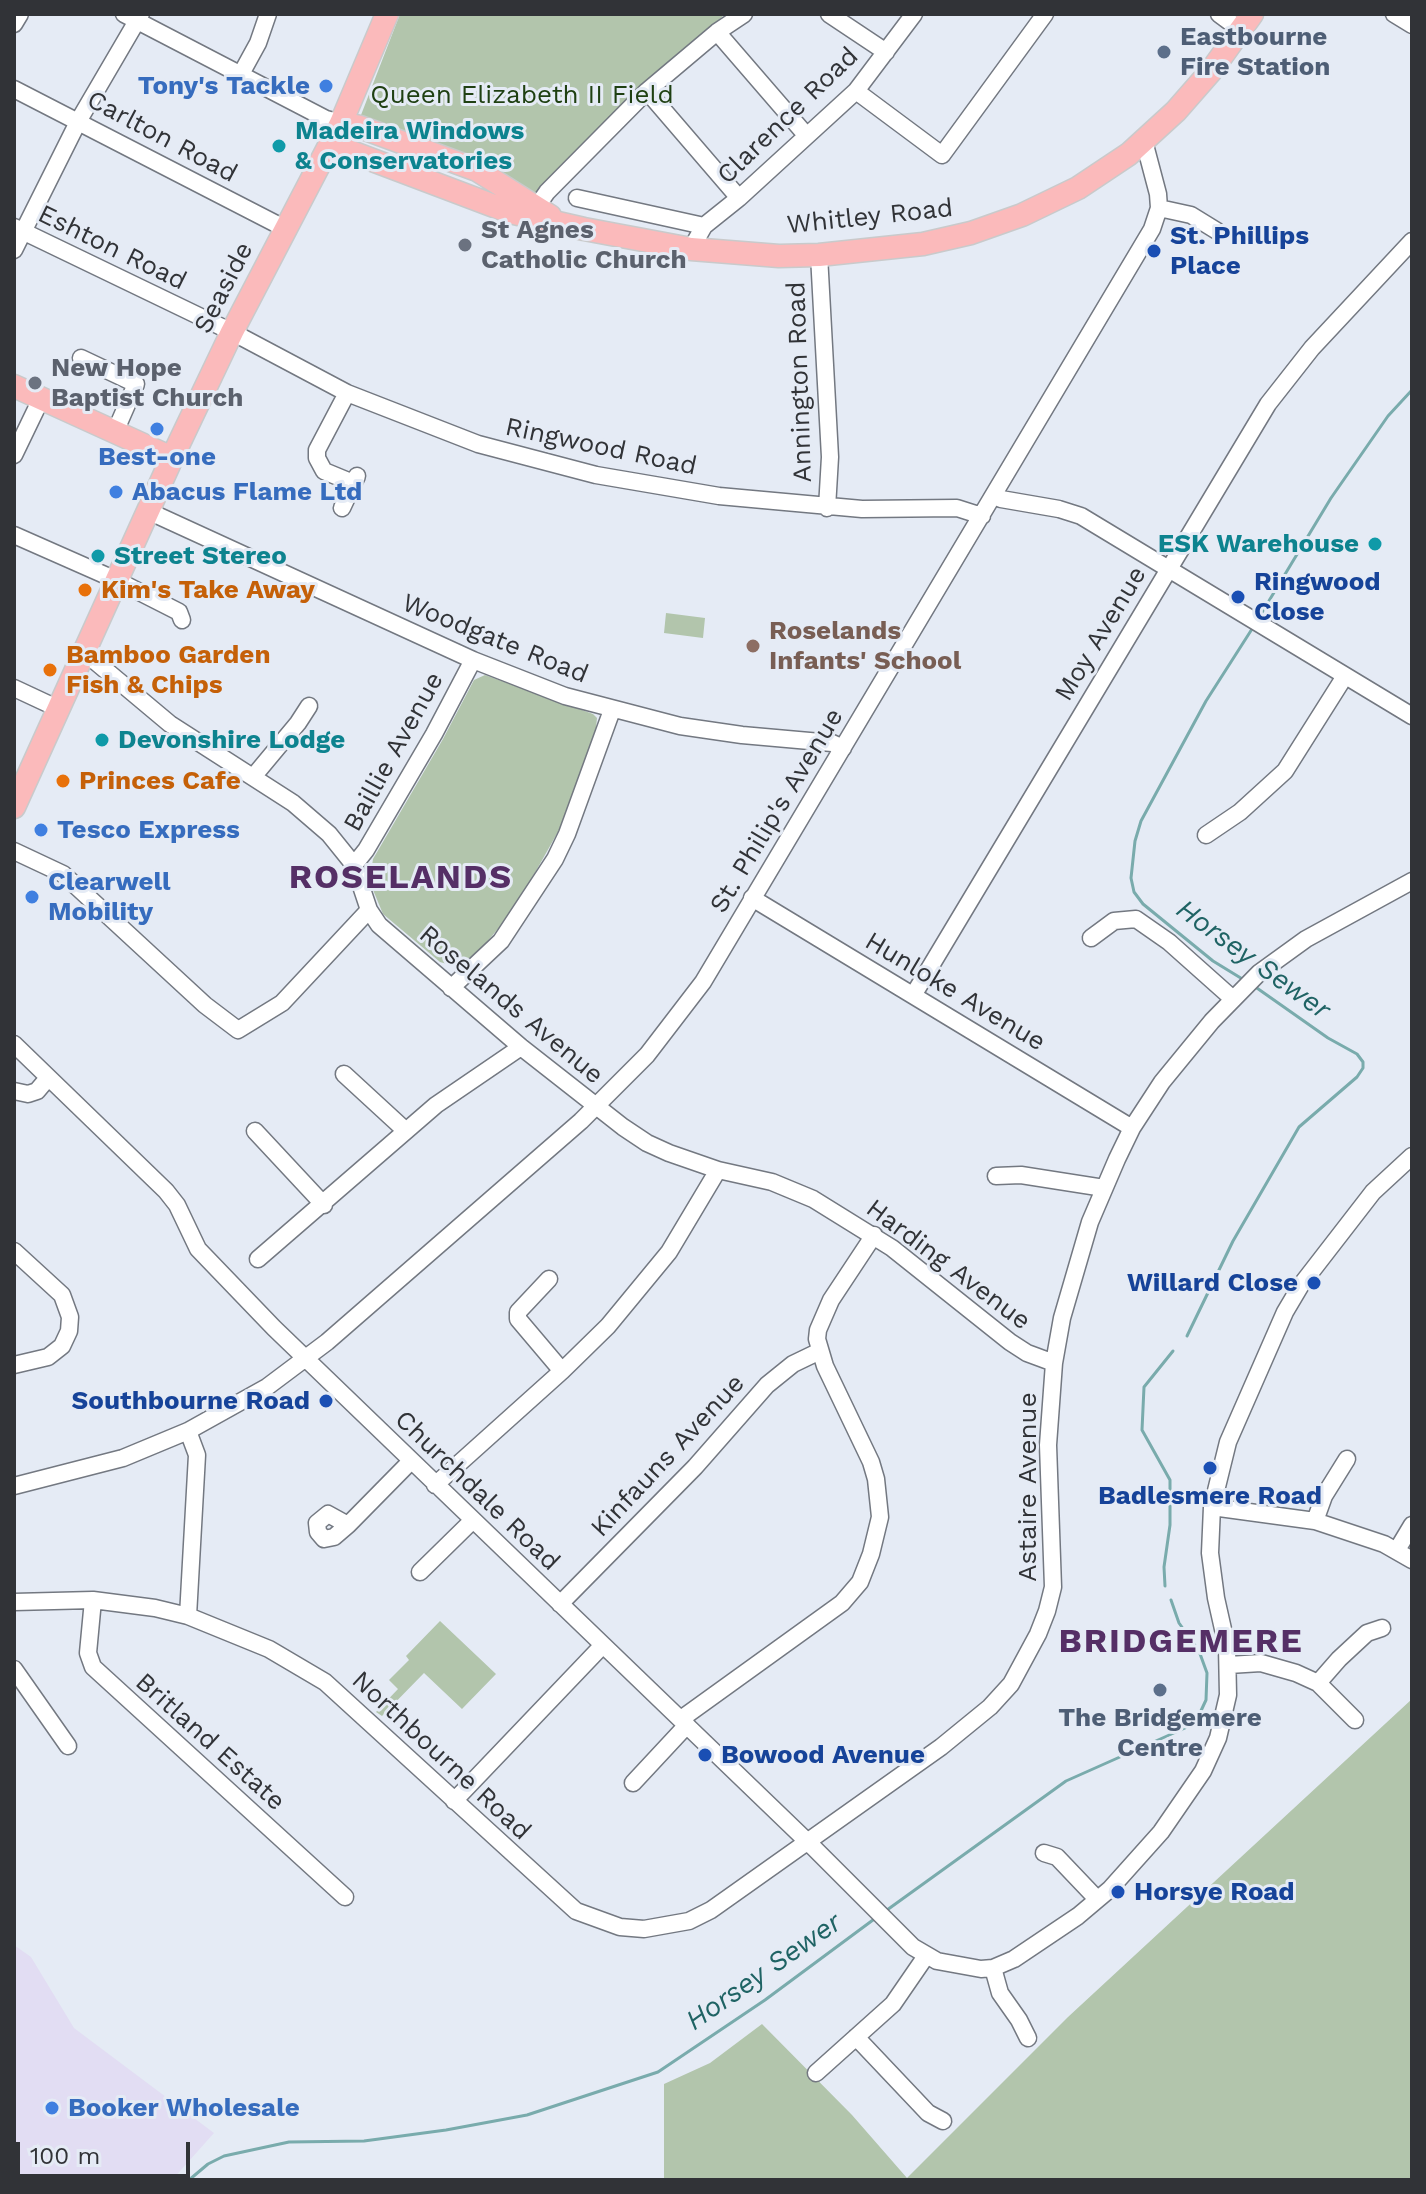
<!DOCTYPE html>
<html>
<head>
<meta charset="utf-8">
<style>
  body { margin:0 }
  #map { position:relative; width:1426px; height:2194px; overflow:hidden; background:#e5ebf5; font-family:"Work Sans",sans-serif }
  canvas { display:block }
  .frame { position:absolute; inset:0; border:16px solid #313337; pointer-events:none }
  .scale { position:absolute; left:16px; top:2142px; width:174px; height:36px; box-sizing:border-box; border:4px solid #313337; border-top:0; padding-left:10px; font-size:24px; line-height:28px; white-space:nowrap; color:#313337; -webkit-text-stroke:6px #e5ebf5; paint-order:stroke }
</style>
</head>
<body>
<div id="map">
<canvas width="1426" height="2194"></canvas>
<div class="frame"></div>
<div class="scale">100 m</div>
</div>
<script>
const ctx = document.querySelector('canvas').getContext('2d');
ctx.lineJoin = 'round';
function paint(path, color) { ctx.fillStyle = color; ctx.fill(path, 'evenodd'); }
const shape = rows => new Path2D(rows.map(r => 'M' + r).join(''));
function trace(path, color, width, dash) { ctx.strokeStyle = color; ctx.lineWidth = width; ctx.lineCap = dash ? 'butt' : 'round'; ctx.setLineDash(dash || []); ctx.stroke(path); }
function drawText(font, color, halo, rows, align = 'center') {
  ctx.font = font + ' "Work Sans",sans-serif'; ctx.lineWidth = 6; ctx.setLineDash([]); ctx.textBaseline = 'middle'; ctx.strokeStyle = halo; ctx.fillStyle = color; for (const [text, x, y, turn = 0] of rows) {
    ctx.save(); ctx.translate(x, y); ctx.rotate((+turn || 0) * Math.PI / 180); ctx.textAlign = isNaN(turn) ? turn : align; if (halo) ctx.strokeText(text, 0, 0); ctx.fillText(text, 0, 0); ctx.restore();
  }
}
const commercial = shape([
  [14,1945,31,1957,74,2028,214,2133,172,2180,14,2180]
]);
const green = shape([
  [400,14,725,14,533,195,441,150,361,115],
  [666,613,705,618,703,638,664,633],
  [485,675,593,714,597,718,596,728,578,785,559,830,514,910,480,950,464,962,447,964,440,962,383,914,371,885,371,872,373,859,443,739,474,680],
  [440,1621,496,1674,462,1709,424,1673,382,1716,376,1712,398,1689,389,1680,409,1660,406,1656],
  [1412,1699,1412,2180,664,2180,664,2084,710,2063,762,2024,852,2115,907,2178,1068,2017]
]);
const stream = shape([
  [1258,619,1331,498,1388,416,1412,390],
  [1244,980,1213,961,1143,904,1134,892,1131,878,1135,841,1141,821,1206,701,1252,629],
  [1187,1336,1233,1241,1299,1127,1357,1077,1363,1068,1363,1062,1357,1054,1328,1038,1254,986],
  [1165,1586,1164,1567,1170,1525,1170,1480,1142,1430,1144,1387,1173,1351],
  [887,1910,1066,1781,1185,1728,1199,1715,1206,1700,1207,1673,1199,1651,1179,1623,1171,1600],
  [189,2180,208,2164,224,2156,289,2142,364,2141,446,2130,527,2115,658,2072,765,2000,877,1917]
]);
const minor = shape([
  [124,14,326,119,341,123],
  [829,14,886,52],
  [1219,14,1242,31],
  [1394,14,1412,25],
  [14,24,20,14],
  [717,32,806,135],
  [241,74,258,43,268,14],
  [14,89,286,229],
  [647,91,739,198],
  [856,91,942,155,1045,14],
  [577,198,704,226],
  [1159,208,1191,215,1217,231],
  [531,215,547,192,647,91,717,32,744,14],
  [14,227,232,332,347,393,478,444,596,475,719,496,862,509,957,508,982,516],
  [691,249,704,226,739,198,856,91,914,14],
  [14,250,79,120,141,14],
  [819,255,830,457,827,508],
  [81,358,136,384,115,432],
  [347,393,317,450,317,458,324,471,353,483],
  [14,455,41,399],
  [994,495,1001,499,1059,509,1081,516,1412,716],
  [342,508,357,476],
  [148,511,473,660,565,696,680,726,742,735,832,743,843,748],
  [14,535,116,580,179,612,182,620],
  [84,652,170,724,293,803,329,834,354,865,369,910,379,925,521,1047,623,1127,647,1143,669,1153,718,1170,772,1182,813,1199,892,1248,1010,1342,1027,1353,1054,1363],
  [14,688,59,709],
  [253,777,298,723,309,706],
  [1206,835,1240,812,1285,771,1345,676],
  [14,851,63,874,205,1005,238,1030,282,1003,369,910],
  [354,865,366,850,434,734,473,660],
  [752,898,1132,1128],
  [1091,938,1114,921,1136,919,1169,942,1233,999],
  [451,988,501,941,555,859,567,834,612,710],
  [914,994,1268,404,1312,348,1412,241],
  [14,1044,166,1191,177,1205,198,1249,274,1328,814,1848,913,1947,937,1961,981,1969,993,1968,1014,1959,1078,1916,1110,1889,1161,1832,1203,1771,1218,1738,1228,1695,1227,1647,1216,1598,1210,1553,1212,1507,1228,1442,1285,1312,1301,1285,1373,1192,1412,1156],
  [344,1074,406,1131],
  [14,1091,28,1094,37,1091,48,1078],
  [255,1131,324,1205],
  [996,1176,1021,1175,1104,1188],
  [14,1251,62,1295,70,1317,69,1331,62,1346,48,1357,14,1365],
  [258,1259,436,1105,521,1047],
  [549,1279,518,1312,518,1319,562,1371],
  [435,1485,562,1371,608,1326,669,1252,718,1170],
  [14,1486,123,1458,188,1431,267,1387,327,1342,581,1121,647,1055,703,982,1152,229,1159,208,1158,194,1144,141],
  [1212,1507,1315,1521,1384,1544,1412,1560],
  [1315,1521,1324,1496,1347,1459],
  [348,1525,328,1514,317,1523,318,1532,324,1539,334,1537,348,1525,411,1461],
  [1397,1550,1412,1525],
  [420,1572,472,1521],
  [93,1600,88,1653,93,1667,345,1897],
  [14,1602,93,1600,155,1608,188,1616,269,1649,325,1682,576,1911,620,1927,644,1929,689,1921,711,1910,941,1747,990,1707,1011,1684,1038,1634,1047,1611,1053,1587,1048,1445,1054,1363,1062,1318,1090,1222,1117,1159,1132,1128,1162,1082,1212,1021,1259,973,1306,939,1412,881],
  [560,1604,695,1467,767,1385,793,1364,820,1351],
  [188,1616,197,1455,188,1431],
  [1229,1665,1261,1663,1296,1673,1318,1683,1355,1720],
  [14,1669,68,1746],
  [1318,1683,1339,1659,1367,1633,1382,1628],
  [681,1719,842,1603,860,1582,871,1554,880,1517,876,1479,871,1462,825,1366,817,1339,818,1330,831,1300,874,1235],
  [633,1783,687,1725],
  [454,1801,602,1646],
  [1044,1853,1057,1857,1097,1899],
  [993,1968,1000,1993,1019,2020,1028,2038],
  [856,2037,928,2113,943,2121],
  [816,2073,893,2004,926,1956]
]);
const major = shape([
  [341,123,360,127,477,170,550,216],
  [330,144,510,212,584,229,691,249,779,256,819,255,923,244,971,233,1022,215,1078,188,1129,154,1176,111,1211,71,1252,14],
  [14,386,172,458],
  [14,807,172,458,232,332,341,123,387,14]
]);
const markers = [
  [1164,52,8,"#5c6f8a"],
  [326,86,8,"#3f7fe0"],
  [279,146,8,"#0f9aa8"],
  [465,245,8,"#6b7280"],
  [1154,251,8,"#1a4fb4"],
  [35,383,8,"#6b7280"],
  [157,429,8,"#3f7fe0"],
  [116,492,8,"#3f7fe0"],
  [1375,544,8,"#0f9aa8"],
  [98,556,8,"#0f9aa8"],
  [85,590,8,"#e8710a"],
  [1238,597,8,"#1a4fb4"],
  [753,646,8,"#8d6e63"],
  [50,670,8,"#e8710a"],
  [102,740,8,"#0f9aa8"],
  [63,781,8,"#e8710a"],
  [41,830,8,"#3f7fe0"],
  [32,897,8,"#3f7fe0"],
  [1314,1283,8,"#1a4fb4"],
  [326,1401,8,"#1a4fb4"],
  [1210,1468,8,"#1a4fb4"],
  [1160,1690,8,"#5c6f8a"],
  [705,1755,8,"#1a4fb4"],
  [1118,1892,8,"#1a4fb4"],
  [52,2108,8,"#3f7fe0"]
];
const serviceNames = [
  ["Eastbourne",1180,37],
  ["Fire Station",1180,67],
  ["The Bridgemere",1160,1718,"center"],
  ["Centre",1160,1748,"center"]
];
const shopNames = [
  ["Tony's Tackle",310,86,"right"],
  ["Best-one",157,457,"center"],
  ["Abacus Flame Ltd",132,492],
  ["Tesco Express",57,830],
  ["Clearwell",48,882],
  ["Mobility",48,912],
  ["Booker Wholesale",68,2108]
];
const parkNames = [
  ["Queen Elizabeth II Field",522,95]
];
const streetNames = [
  ["Clarence Road",788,116,-44],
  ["Carlton Road",162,137,28],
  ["Whitley Road",870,217,-6],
  ["Eshton Road",112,248,26],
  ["Seaside",224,288,-63],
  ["Annington Road",800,382,-92],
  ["Ringwood Road",601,447,12],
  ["Moy Avenue",1101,634,-59],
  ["Woodgate Road",495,639,22],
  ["Baillie Avenue",394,752,-61],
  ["St. Philip's Avenue",777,811,-59],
  ["Hunloke Avenue",955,992,31],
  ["Roselands Avenue",511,1005,40],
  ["Harding Avenue",948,1265,37],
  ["Kinfauns Avenue",668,1456,-47],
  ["Astaire Avenue",1028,1487,-90],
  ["Churchdale Road",477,1491,44],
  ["Britland Estate",210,1742,42],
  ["Northbourne Road",441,1756,43]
];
const cultureNames = [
  ["Madeira Windows",295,131],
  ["& Conservatories",295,161],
  ["ESK Warehouse",1359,544,"right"],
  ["Street Stereo",114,556],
  ["Devonshire Lodge",118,740]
];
const worshipNames = [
  ["St Agnes",481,230],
  ["Catholic Church",481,260],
  ["New Hope",51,368],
  ["Baptist Church",51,398]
];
const transitNames = [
  ["St. Phillips",1170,236],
  ["Place",1170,266],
  ["Ringwood",1254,582],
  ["Close",1254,612],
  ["Willard Close",1298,1283,"right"],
  ["Southbourne Road",310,1401,"right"],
  ["Badlesmere Road",1210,1496,"center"],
  ["Bowood Avenue",721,1755],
  ["Horsye Road",1134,1892]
];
const foodNames = [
  ["Kim's Take Away",101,590],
  ["Bamboo Garden",66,655],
  ["Fish & Chips",66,685],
  ["Princes Cafe",79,781]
];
const educationNames = [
  ["Roselands",769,631],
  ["Infants' School",769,661]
];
const waterNames = [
  ["Horsey Sewer",1253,960,36],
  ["Horsey Sewer",764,1972,-35]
];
const districtNames = [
  ["ROSELANDS",401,878],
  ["BRIDGEMERE",1181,1642]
];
paint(commercial, '#e2ddf3');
paint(green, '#b2c5ac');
trace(stream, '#79abac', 3);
trace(minor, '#737881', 19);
trace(major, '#c9cacb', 25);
trace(minor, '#fff', 16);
trace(major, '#fbbabb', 22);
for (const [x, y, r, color] of markers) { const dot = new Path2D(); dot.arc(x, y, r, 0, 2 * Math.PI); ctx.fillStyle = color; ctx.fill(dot); trace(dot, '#e5ebf5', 3); }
drawText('bold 26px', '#4e5e75', '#e5ebf5', serviceNames, 'left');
drawText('bold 26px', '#366cbe', '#e5ebf5', shopNames, 'left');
drawText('26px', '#1f4012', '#e5ebf5', parkNames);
drawText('26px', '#313337', '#e5ebf5', streetNames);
drawText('bold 26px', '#0d838f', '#e5ebf5', cultureNames, 'left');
drawText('bold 26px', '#5b616d', '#e5ebf5', worshipNames, 'left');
drawText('bold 26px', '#164399', '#e5ebf5', transitNames, 'left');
drawText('bold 26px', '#c56008', '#e5ebf5', foodNames, 'left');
drawText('bold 26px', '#785e54', '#e5ebf5', educationNames, 'left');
drawText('italic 28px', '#1f6364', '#e5ebf5', waterNames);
ctx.letterSpacing = '2px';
drawText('bold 34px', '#552f66', '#e5ebf5', districtNames);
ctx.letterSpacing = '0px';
</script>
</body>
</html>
